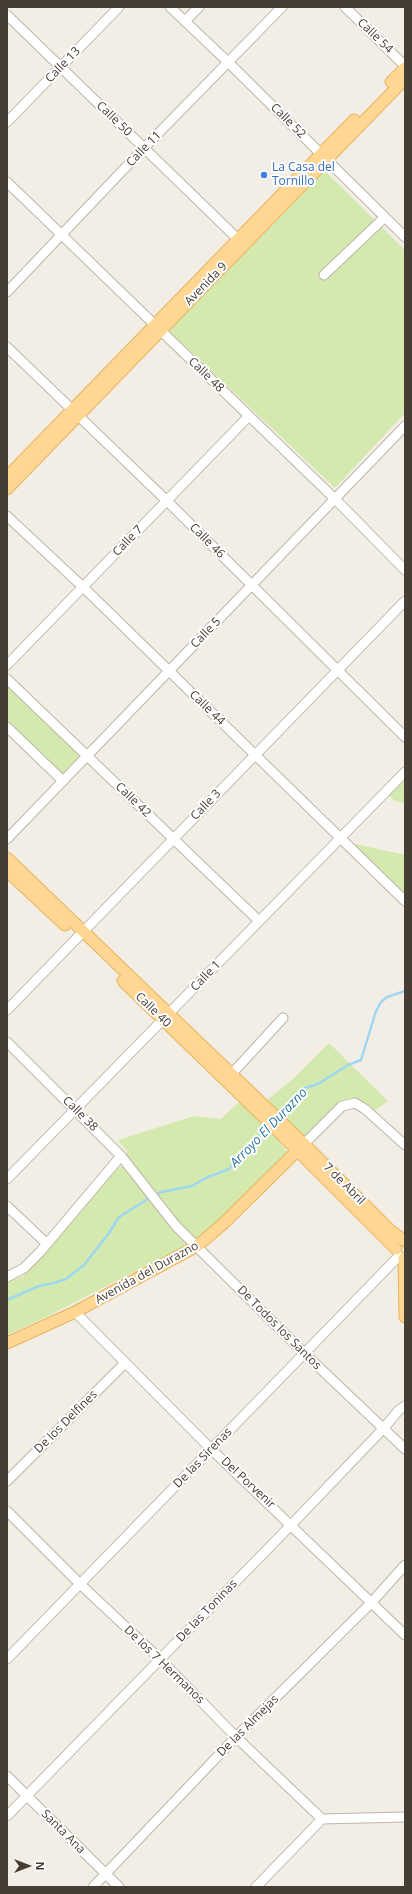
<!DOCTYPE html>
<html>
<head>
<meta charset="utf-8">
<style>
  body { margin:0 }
  #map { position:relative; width:412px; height:1894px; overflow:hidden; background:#f3eee5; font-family:"Open Sans",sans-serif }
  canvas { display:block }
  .frame { position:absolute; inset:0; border:8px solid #463e35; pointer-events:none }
  .north { position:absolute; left:8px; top:1846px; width:40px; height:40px; -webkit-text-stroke:3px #fff; paint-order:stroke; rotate:90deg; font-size:11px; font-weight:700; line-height:16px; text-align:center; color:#463e35 }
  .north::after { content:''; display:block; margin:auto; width:14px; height:18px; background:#463e35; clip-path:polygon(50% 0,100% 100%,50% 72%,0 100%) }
</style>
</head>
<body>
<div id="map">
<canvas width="412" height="1894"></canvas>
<div class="frame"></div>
<div class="north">N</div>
</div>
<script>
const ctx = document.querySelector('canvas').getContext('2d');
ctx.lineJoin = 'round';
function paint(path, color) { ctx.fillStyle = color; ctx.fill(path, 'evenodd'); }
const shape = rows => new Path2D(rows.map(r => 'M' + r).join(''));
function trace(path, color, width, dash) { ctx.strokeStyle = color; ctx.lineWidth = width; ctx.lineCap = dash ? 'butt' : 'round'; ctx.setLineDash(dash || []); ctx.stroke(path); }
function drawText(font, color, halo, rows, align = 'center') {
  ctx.font = font + ' "Open Sans",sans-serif'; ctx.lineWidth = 4; ctx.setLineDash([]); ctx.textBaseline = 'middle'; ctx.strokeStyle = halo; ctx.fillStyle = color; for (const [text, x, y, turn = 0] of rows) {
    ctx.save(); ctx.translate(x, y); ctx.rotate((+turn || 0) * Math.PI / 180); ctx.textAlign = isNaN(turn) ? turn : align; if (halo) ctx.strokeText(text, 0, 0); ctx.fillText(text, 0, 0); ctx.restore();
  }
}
const green = shape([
  [325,171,405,250,405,413,335,488,169,331],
  [7,684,81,755,61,775,7,724],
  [405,779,405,804,393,800,389,795],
  [351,843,405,855,405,896],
  [329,1043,388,1101,374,1111,367,1104,358,1100,349,1098,340,1102,305,1136,284,1120,266,1101,293,1079],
  [240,1101,272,1132,288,1153,200,1238,42,1319,7,1335,7,1282,23,1276,116,1168,122,1167,126,1168,127,1151,118,1140,194,1116,221,1119]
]);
const stream = shape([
  [280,1117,291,1105,299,1100,305,1088,318,1084,348,1065,361,1060,376,1011,381,1002,387,997,405,991],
  [155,1195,161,1192,192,1186,206,1178,229,1169,253,1141,269,1128],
  [7,1300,39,1286,54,1283,66,1279,84,1265,109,1233,119,1217,151,1197]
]);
const minor = shape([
  [170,7,229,63,405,237],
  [345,7,405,66],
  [7,15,243,244],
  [185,21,199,7],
  [7,122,119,7],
  [7,182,335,499,405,570],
  [324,275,385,217],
  [7,292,144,148,282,7],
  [7,347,167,501,405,737],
  [7,516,83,587,405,901],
  [7,665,249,416],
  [7,679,259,921],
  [7,727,63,781],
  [7,839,405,426],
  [7,1010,405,601],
  [7,1042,121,1156,176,1226,304,1353,405,1449],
  [228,1078,283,1018],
  [304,1144,342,1106,355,1103,365,1109,405,1145],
  [7,1179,405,772],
  [7,1206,46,1243],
  [7,1277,24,1268,40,1252,121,1156],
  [75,1312,211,1449,405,1635],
  [7,1481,125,1363],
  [7,1511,80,1584,160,1659,236,1737,322,1819],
  [7,1659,399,1256],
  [7,1776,119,1887],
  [7,1816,292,1524,383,1429,399,1410,405,1406],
  [93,1887,236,1737,372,1602,405,1565],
  [256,1887,322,1819,405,1817]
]);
const major = shape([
  [391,82,405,68],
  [7,477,354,120],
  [7,489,405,79],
  [7,858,304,1144,391,1231,405,1241],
  [7,871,65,925],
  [123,981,278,1131,396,1249],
  [404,1258,405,1317],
  [7,1343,75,1312,197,1246,223,1224,302,1146]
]);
const markers = [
  [264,175,4,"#3f7fe0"]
];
const streetNames = [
  ["Calle 54",375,36,44],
  ["Calle 13",63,65,-46],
  ["Calle 50",114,119,44],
  ["Calle 52",288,121,45],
  ["Calle 11",144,149,-46],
  ["Avenida 9",206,284,-46],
  ["Calle 48",206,375,44],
  ["Calle 7",128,541,-46],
  ["Calle 46",207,541,45],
  ["Calle 5",206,633,-46],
  ["Calle 44",207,708,44],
  ["Calle 42",133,800,44],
  ["Calle 3",206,805,-46],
  ["Calle 1",206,976,-46],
  ["Calle 40",153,1010,44],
  ["Calle 38",80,1114,45],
  ["7 de Abril",344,1184,45],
  ["Avenida del Durazno",147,1273,-29],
  ["De Todos los Santos",279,1328,45],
  ["De los Delfines",66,1422,-45],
  ["De las Sirenas",203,1458,-46],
  ["Del Porvenir",248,1483,43],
  ["De las Toninas",207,1611,-46],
  ["De los 7 Hermanos",164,1665,44],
  ["De las Almejas",248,1726,-45],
  ["Santa Ana",63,1832,45]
];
const shopNames = [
  ["La Casa del",272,168],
  ["Tornillo",272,182]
];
const waterNames = [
  ["Arroyo El Durazno",269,1128,-46]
];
paint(green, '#d3e9ad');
trace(stream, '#9fd7f2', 2.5);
trace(minor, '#bfb5a8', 11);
trace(major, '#e7b360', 13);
trace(minor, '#fff', 9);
trace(major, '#ffd792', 11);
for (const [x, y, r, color] of markers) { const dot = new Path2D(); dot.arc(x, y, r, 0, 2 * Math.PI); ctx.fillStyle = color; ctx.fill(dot); trace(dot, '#fff', 1.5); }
drawText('12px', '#463e35', '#fff', streetNames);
drawText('12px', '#366cbe', '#fff', shopNames, 'left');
drawText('italic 13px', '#287aa4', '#fff', waterNames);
</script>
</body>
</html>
